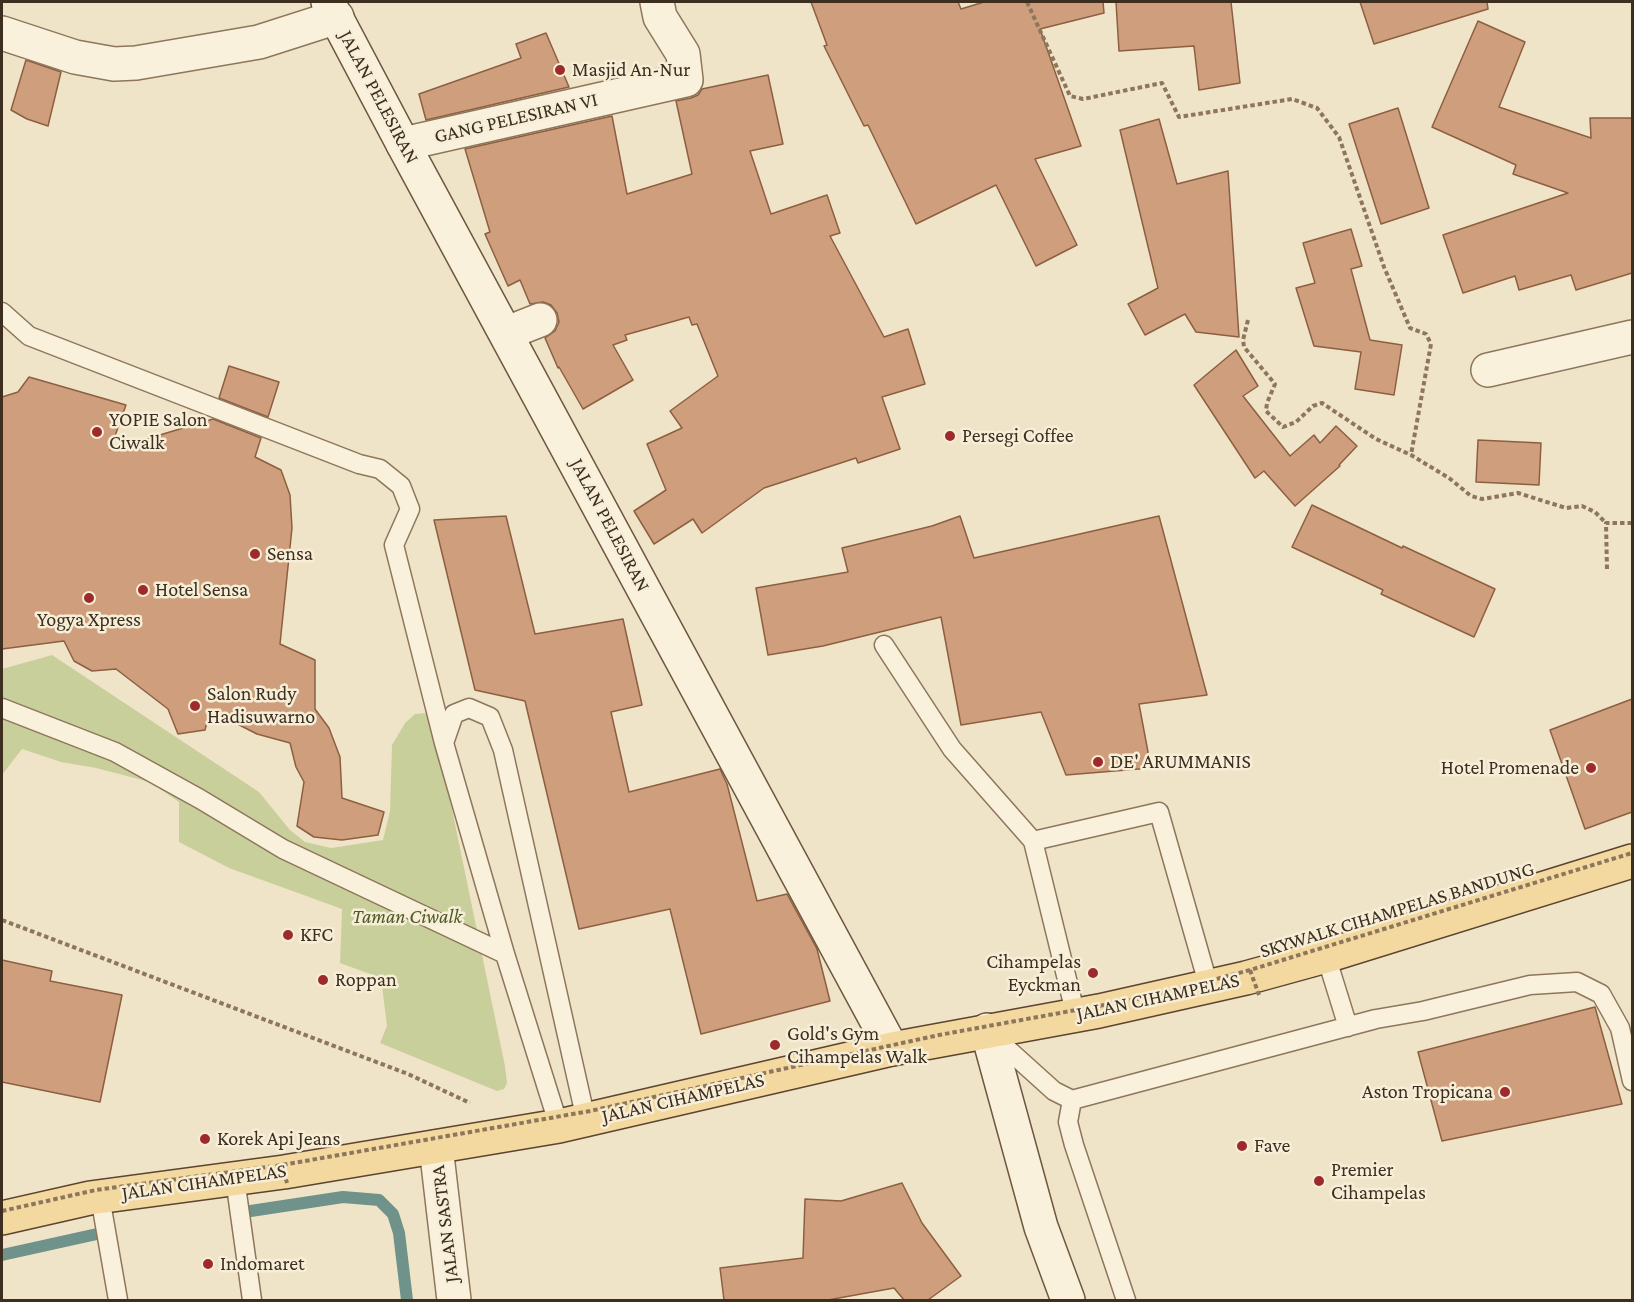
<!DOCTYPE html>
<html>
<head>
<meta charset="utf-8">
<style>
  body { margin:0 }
  #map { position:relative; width:1634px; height:1302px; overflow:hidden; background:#f0e4c8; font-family:"Crimson Pro",serif }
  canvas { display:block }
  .frame { position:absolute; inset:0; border:3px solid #3d2e20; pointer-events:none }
</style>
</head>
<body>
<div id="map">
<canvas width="1634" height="1302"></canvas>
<div class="frame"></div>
</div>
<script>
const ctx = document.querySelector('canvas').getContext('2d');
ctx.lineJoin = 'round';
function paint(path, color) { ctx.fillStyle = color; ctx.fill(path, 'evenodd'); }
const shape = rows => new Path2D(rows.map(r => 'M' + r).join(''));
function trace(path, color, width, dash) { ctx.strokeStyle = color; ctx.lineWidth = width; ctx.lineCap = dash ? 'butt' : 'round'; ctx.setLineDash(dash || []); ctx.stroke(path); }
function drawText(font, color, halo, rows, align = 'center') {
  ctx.font = font + ' "Crimson Pro",serif'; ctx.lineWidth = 5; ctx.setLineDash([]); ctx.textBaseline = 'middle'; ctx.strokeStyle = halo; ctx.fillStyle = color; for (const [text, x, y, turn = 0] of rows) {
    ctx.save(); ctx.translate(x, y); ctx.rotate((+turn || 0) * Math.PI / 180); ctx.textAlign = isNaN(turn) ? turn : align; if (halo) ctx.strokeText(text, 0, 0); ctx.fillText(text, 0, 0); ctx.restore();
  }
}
const green = shape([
  [52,655,259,792,290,830,305,842,331,848,383,840,390,811,392,745,405,723,415,714,425,713,432,718,436,732,505,1066,507,1083,504,1089,497,1091,380,1043,387,1026,381,978,340,963,342,909,229,868,179,842,179,802,150,782,96,768,61,762,22,749,2,775,2,669]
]);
const stream = shape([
  [244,1212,343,1197,379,1200,393,1214,399,1233,407,1300],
  [2,1255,97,1234]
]);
const building = shape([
  [811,2,958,2,961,9,984,2,1103,2,1104,13,1040,29,1081,146,1035,159,1077,245,1036,266,996,185,916,224,868,125,864,126,824,46,827,45,811,2],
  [1116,2,1231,2,1240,83,1199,90,1194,46,1119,51,1116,2],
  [1360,2,1487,2,1488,9,1374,44,1360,2],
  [1478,21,1525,42,1499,107,1591,138,1590,118,1632,118,1632,273,1576,290,1571,275,1519,290,1515,276,1463,293,1443,235,1568,193,1513,174,1516,165,1432,127,1478,21],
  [546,33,569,87,426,120,419,94,521,58,516,44,546,33],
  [26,60,61,72,48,126,27,119,11,110,26,60],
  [768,75,783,144,750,151,771,214,827,195,840,233,830,236,884,337,908,329,925,384,882,397,900,449,858,463,856,458,764,488,702,533,693,519,654,544,634,511,666,490,647,444,682,428,670,411,718,376,697,324,692,325,689,317,625,335,627,340,613,345,633,380,583,409,559,367,558,368,545,338,555,331,559,322,557,313,551,305,543,302,530,304,520,280,508,286,485,234,490,232,465,149,612,116,627,194,692,174,676,101,691,98,698,95,702,89,768,75],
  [1398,108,1429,208,1381,224,1349,124,1398,108],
  [1159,119,1177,184,1228,171,1239,337,1196,332,1185,314,1145,335,1128,304,1158,288,1120,130,1159,119],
  [1351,229,1362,266,1351,269,1370,340,1402,345,1394,395,1355,389,1361,352,1314,346,1296,288,1315,283,1303,243,1351,229],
  [1236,350,1258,386,1243,396,1290,456,1314,435,1320,443,1336,426,1357,446,1339,465,1340,466,1295,506,1264,471,1255,478,1194,385,1236,350],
  [229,366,279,382,268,417,219,398,229,366],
  [29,377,126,405,110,450,213,419,261,438,255,457,281,470,290,495,292,528,280,644,315,660,315,709,329,728,340,757,342,798,384,812,378,835,342,840,314,837,297,826,304,782,296,767,290,743,257,734,210,710,205,730,178,734,168,709,116,669,92,671,74,661,64,641,2,649,2,397,18,392,29,377],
  [1478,440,1541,443,1539,485,1476,482,1478,440],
  [1312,505,1402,548,1403,546,1495,589,1474,637,1381,594,1383,590,1292,547,1312,505],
  [506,516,535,634,623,619,642,705,611,712,629,792,720,769,727,784,757,901,787,894,817,949,830,1001,701,1034,670,909,579,929,525,701,475,690,434,520,506,516],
  [960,516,974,558,1159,516,1207,695,1139,704,1151,768,1066,775,1041,712,961,725,941,617,823,646,768,655,756,588,848,572,842,548,932,526,960,516],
  [1632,699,1632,812,1585,829,1550,730,1632,699],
  [2,960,52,971,50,981,122,995,100,1102,2,1082,2,960],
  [1595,1007,1622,1104,1442,1141,1418,1052,1595,1007],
  [902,1183,922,1223,961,1276,928,1300,904,1300,894,1288,828,1300,724,1300,720,1268,803,1258,805,1199,841,1201,902,1183]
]);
const path = shape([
  [1027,2,1070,96,1083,99,1162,83,1179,117,1292,99,1317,108,1339,137,1384,267,1410,328,1426,334,1431,344,1411,455],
  [1248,320,1243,340,1244,347,1275,384,1267,403,1266,411,1283,427,1296,422,1313,406,1322,403,1376,439,1411,455,1449,478,1471,496,1482,499,1518,493,1566,508,1582,506,1595,512,1606,523],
  [1607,569,1606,523,1632,523],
  [2,920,408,1074,470,1103]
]);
const lane = shape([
  [2,312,29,336,359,464,380,469,401,486,410,509,394,545,444,743,505,954,559,1126],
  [884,645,952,749,1033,841,1159,812,1209,987],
  [2,708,115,752,200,799,283,849,505,954],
  [444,743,454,714,469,708,490,717,503,750,586,1120],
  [1033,841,1076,1016],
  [1326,956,1348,1027],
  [993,1036,1054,1091,1072,1100,1376,1019,1423,1011,1530,985,1577,982,1601,994,1620,1028,1632,1081],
  [1072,1100,1068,1122,1074,1145,1126,1300],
  [235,1179,252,1300],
  [100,1197,118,1300]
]);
const street = shape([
  [2,33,75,57,114,64,136,63,259,42,337,17],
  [403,144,686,80,683,54,660,17,657,2],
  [507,333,540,320],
  [1488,370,1632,337],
  [436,1147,454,1300]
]);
const secondary = shape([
  [328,2,403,144,892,1049],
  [987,1030,1041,1227,1068,1300]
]);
const primary = shape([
  [2,1218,90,1198,284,1172,559,1126,892,1049,1099,1011,1246,978,1326,956,1632,861]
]);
const pathBridge = shape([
  [1250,970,1259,995],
  [282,1165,287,1183],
  [2,1211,96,1190,282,1165,590,1111,939,1035,1153,996,1250,970,1632,853]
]);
const markers = [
  [560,70,6,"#9e2a2b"],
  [97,432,6,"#9e2a2b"],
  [950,436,6,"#9e2a2b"],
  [255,554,6,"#9e2a2b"],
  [143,590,6,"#9e2a2b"],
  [89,598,6,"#9e2a2b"],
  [195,706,6,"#9e2a2b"],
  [1098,762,6,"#9e2a2b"],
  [1591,768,6,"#9e2a2b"],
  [288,935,6,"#9e2a2b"],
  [1093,973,6,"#9e2a2b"],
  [323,980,6,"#9e2a2b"],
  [775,1045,6,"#9e2a2b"],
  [1505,1092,6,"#9e2a2b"],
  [205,1139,6,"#9e2a2b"],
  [1242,1146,6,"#9e2a2b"],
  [1319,1181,6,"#9e2a2b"],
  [208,1264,6,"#9e2a2b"]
];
const poiNames = [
  ["Masjid An-Nur",572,70],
  ["YOPIE Salon",109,420],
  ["Ciwalk",109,443],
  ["Persegi Coffee",962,436],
  ["Sensa",267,554],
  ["Hotel Sensa",155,590],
  ["Yogya Xpress",89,620,"center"],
  ["Salon Rudy",207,694],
  ["Hadisuwarno",207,717],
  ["DE' ARUMMANIS",1110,762],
  ["Hotel Promenade",1579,768,"right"],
  ["KFC",300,935],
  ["Cihampelas",1081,962,"right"],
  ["Eyckman",1081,985,"right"],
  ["Roppan",335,980],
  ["Gold's Gym",787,1034],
  ["Cihampelas Walk",787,1057],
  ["Aston Tropicana",1493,1092,"right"],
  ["Korek Api Jeans",217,1139],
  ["Fave",1254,1146],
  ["Premier",1331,1170],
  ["Cihampelas",1331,1193],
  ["Indomaret",220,1264]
];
const streetNames = [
  ["JALAN PELESIRAN",379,97,62],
  ["GANG PELESIRAN VI",516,118,-13],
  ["JALAN PELESIRAN",610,525,62],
  ["SKYWALK CIHAMPELAS BANDUNG",1397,910,-17],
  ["JALAN CIHAMPELAS",1158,997,-12],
  ["JALAN CIHAMPELAS",683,1098,-13],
  ["JALAN CIHAMPELAS",204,1182,-8],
  ["JALAN SASTRA",445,1224,-97]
];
const parkNames = [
  ["Taman Ciwalk",407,917]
];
paint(green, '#c9cf9b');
trace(stream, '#6f938a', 12);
paint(building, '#cf9f7d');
trace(building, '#8d5f41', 1.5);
trace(lane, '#8d765c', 21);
trace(street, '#8d765c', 36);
trace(secondary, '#6f573f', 36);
trace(primary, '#5b4430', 36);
trace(path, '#8d765c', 4, [4.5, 3]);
trace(lane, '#faf1dc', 18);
trace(street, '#faf1dc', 33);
trace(secondary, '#faf1dc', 33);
trace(primary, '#f3d9a0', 33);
trace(pathBridge, '#8d765c', 4, [4.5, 3]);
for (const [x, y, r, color] of markers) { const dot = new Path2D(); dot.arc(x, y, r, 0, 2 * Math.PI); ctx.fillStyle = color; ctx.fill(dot); trace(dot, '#f7eed8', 2); }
drawText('20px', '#3d2e20', '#f7eed8', poiNames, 'left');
drawText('20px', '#3d2e20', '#f7eed8', streetNames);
drawText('italic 20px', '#4d5a26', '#f7eed8', parkNames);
</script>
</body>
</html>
